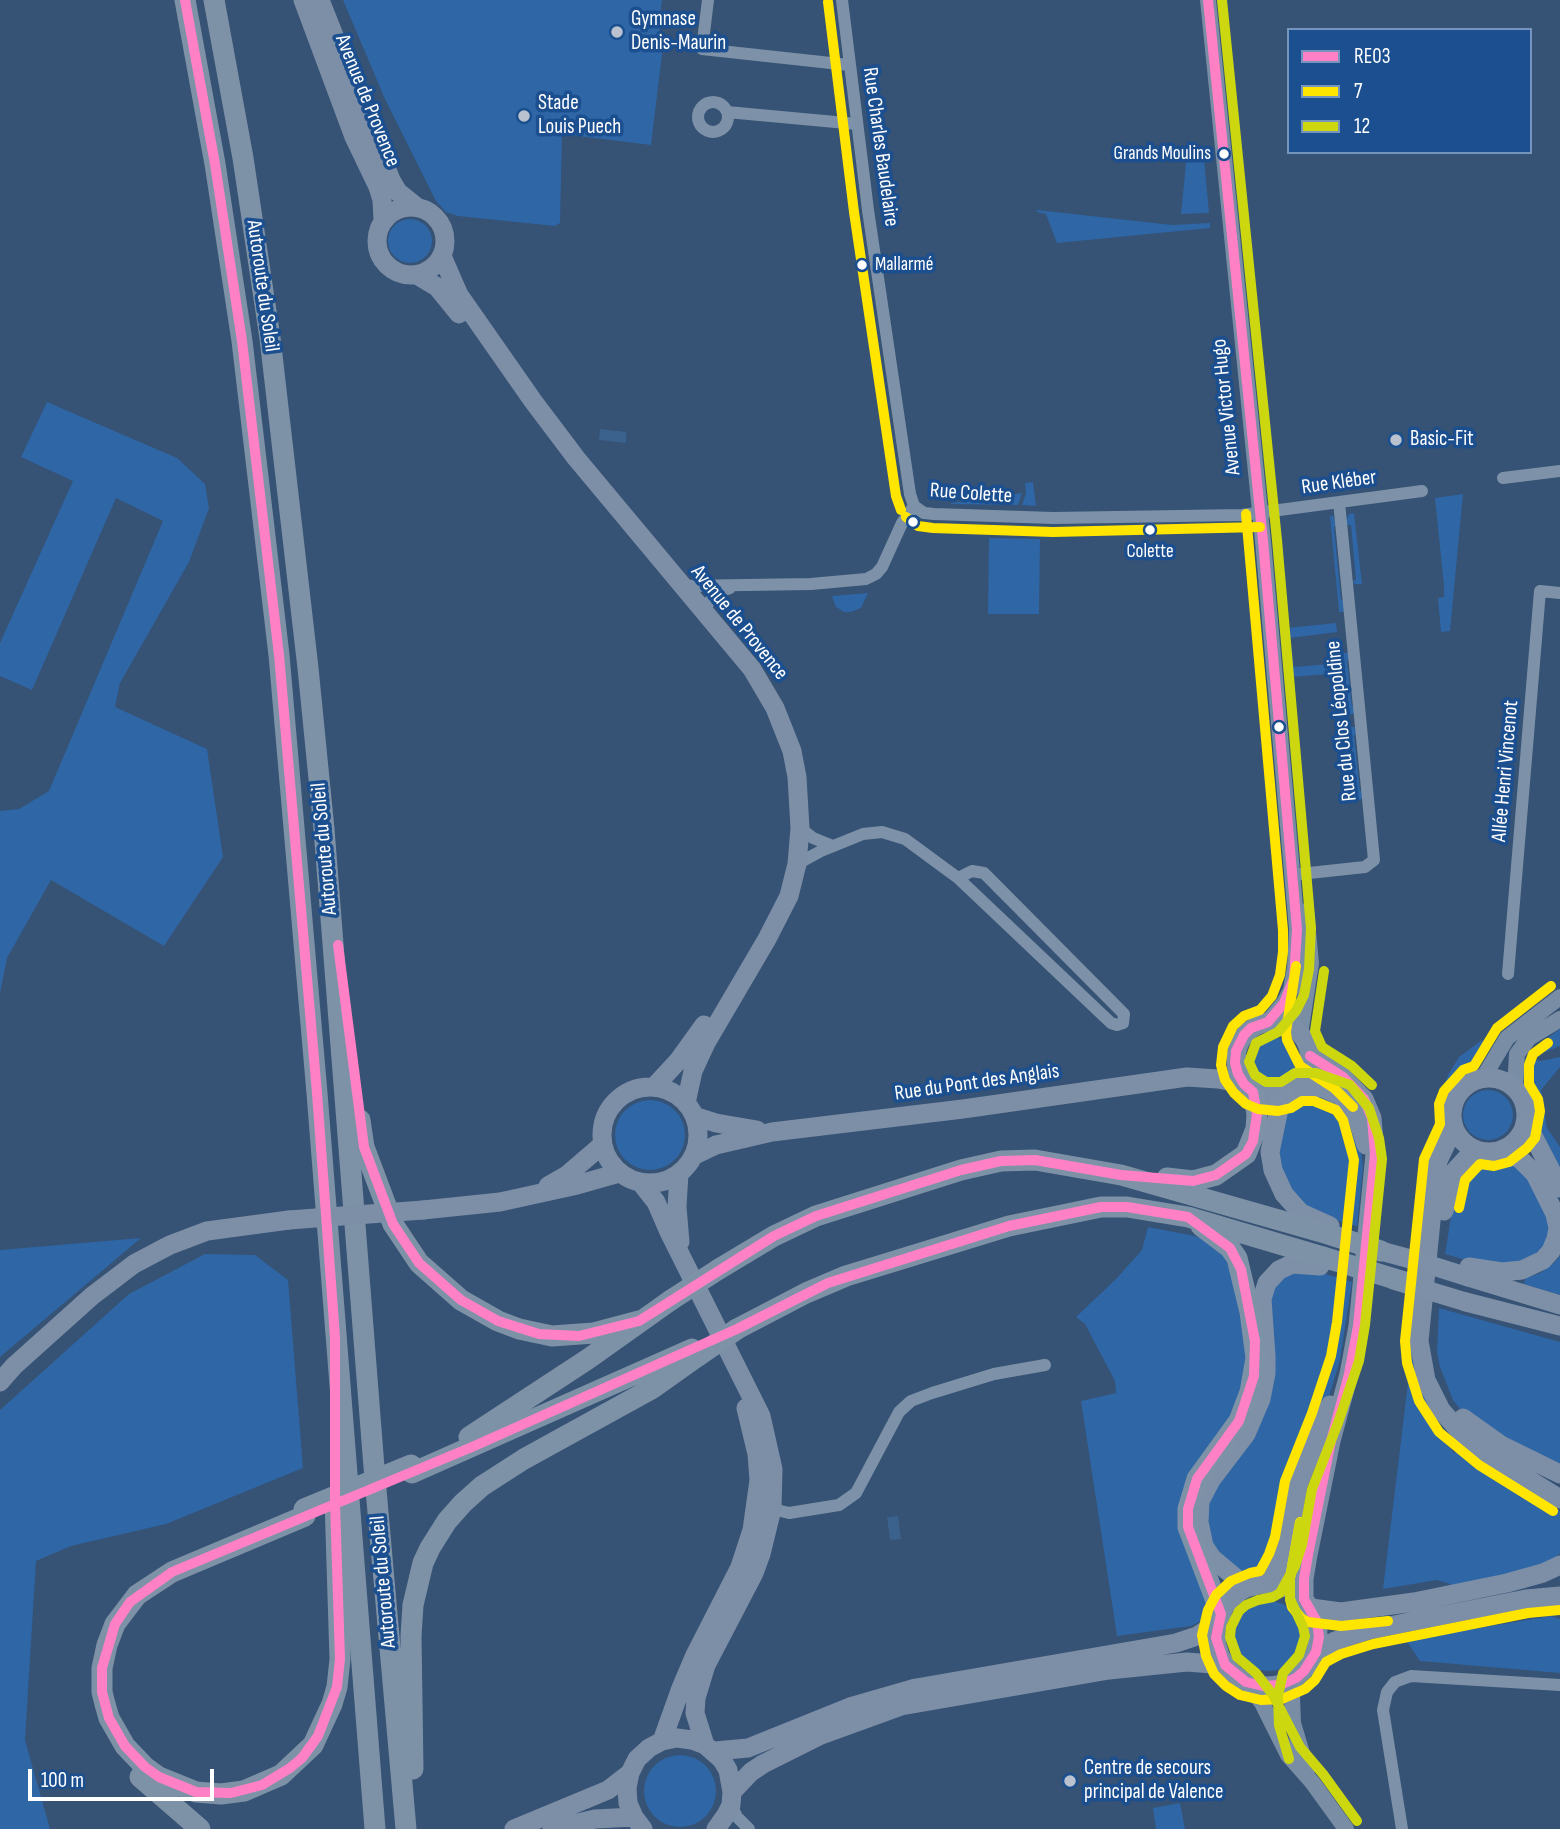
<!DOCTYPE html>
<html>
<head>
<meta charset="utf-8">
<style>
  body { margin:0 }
  #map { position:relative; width:1560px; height:1829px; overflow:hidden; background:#365274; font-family:"Sofia Sans Condensed",sans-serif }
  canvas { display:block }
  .legend { position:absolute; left:1287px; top:28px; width:245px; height:126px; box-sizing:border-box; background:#1b4f8f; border:2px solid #7695bc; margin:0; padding:9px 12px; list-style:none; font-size:21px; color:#fff }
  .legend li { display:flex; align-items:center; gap:14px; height:35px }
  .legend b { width:35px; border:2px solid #7695bc }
  .scale { position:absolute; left:28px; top:1769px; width:186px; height:32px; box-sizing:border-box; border:4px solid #fff; border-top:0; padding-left:9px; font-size:21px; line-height:24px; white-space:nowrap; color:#fff; -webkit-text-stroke:5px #1b4f8f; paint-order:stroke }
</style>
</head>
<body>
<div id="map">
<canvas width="1560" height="1829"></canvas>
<ul class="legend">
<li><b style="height:9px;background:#ff80c5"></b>RE03</li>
<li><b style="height:9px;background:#ffe500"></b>7</li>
<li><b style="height:9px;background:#ccd710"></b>12</li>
</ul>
<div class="scale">100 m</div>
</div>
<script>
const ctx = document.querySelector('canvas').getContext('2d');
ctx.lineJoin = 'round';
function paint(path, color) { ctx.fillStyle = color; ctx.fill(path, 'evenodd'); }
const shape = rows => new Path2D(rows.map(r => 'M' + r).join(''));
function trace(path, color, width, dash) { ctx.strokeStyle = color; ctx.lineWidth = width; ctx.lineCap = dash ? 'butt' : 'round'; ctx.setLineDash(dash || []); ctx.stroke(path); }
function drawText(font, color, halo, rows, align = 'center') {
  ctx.font = font + ' "Sofia Sans Condensed",sans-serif'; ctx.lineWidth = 7; ctx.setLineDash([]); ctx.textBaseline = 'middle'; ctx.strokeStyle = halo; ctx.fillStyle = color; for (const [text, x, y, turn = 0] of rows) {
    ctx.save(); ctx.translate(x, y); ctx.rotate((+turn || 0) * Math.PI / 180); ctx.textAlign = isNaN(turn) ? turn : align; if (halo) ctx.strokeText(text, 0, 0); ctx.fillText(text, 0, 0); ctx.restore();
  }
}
const green = shape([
  [343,0,662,0,659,24,662,54,651,145,562,134,560,223,555,226,458,216,446,212,436,201,385,99],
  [1203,148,1209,213,1181,214,1187,153],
  [1037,210,1172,225,1210,223,1210,228,1057,243,1046,214,1037,212],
  '388 241a22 22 0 1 1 44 0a22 22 0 1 1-44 0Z',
  [47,402,177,458,205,484,209,508,189,562,120,683,115,707,207,749,223,857,164,946,51,880,7,958,0,993,0,811,19,809,49,791,163,521,116,498,32,690,0,676,0,643,73,481,21,457],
  [1033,482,1036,506,1022,505,1026,493,1025,483],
  [1022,493,1018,505,951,504,951,503],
  [1463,494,1450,631,1441,632,1438,598,1444,597,1444,586,1435,498],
  [1354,513,1362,584,1355,584,1352,581,1356,580,1351,525,1347,525,1347,519,1349,514],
  [1330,516,1333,516,1337,526,1334,527,1341,600,1345,600,1346,608,1343,612,1339,612],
  [989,538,1040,539,1039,614,988,614],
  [868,593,861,608,851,612,844,612,836,607,832,596],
  [1336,623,1337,632,1290,638,1294,667,1340,663,1341,673,1291,677,1287,628],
  [1343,653,1349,653,1351,659,1347,660,1352,706,1355,706,1355,713,1349,715],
  [1350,727,1355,727,1358,734,1354,735,1360,791,1363,791,1362,799,1357,800],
  [1560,1029,1560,1046,1545,1052,1536,1052,1532,1049],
  '1247 1062a25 25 0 1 1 50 0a25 25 0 1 1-50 0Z',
  [1482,1040,1490,1046,1485,1058,1478,1067,1454,1082,1443,1102,1442,1131,1436,1146,1433,1144,1437,1105,1448,1075,1459,1057],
  [1526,1057,1540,1061,1560,1057,1560,1067,1541,1090,1547,1128,1560,1147,1560,1168,1537,1123,1535,1105,1524,1082,1523,1074],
  '1463 1115a25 25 0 1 1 50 0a25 25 0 1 1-50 0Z',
  [1315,1092,1342,1105,1361,1149,1363,1167,1357,1226,1314,1214,1298,1203,1282,1176,1279,1141,1291,1102,1303,1095],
  '615 1135a35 35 0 1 1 70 0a35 35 0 1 1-70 0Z',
  [1502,1161,1514,1165,1522,1171,1547,1211,1549,1234,1544,1246,1528,1260,1503,1264,1469,1261,1445,1254,1457,1180,1472,1164],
  [1148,1227,1195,1236,1216,1244,1225,1255,1235,1277,1249,1347,1240,1407,1193,1472,1207,1610,1201,1621,1191,1626,1117,1636,1081,1401,1116,1393,1115,1381,1085,1324,1076,1317,1116,1279,1142,1250],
  [141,1238,0,1357,0,1250],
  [205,1254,255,1255,288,1280,303,1468,166,1524,71,1546,36,1561,25,1740,50,1829,0,1829,0,1410,129,1294],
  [1560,1256,1560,1295,1524,1284,1525,1279,1540,1273,1552,1265],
  [1296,1270,1319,1272,1352,1282,1340,1360,1330,1393,1287,1502,1277,1553,1271,1566,1261,1572,1243,1573,1233,1568,1211,1543,1206,1505,1269,1310,1274,1284],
  [1439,1308,1560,1342,1560,1468,1462,1412,1453,1400,1440,1367,1437,1352],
  [1403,1342,1415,1346,1441,1418,1431,1426,1454,1453,1464,1442,1560,1511,1560,1553,1554,1561,1452,1589,1450,1584,1437,1580,1383,1589,1408,1383,1401,1356],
  '1234 1636a35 35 0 1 1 70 0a35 35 0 1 1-70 0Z',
  [1551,1616,1560,1619,1560,1673,1420,1661,1406,1640],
  '644 1791a36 36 0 1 1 72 0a36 36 0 1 1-72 0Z',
  [1180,1803,1185,1829,1156,1829,1153,1808]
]);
const water = shape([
  [600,429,626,432,626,443,599,440],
  [898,1516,901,1539,890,1540,887,1517]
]);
const minor = shape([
  [708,0,702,49,849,65],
  [842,0,868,210,910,494,914,506],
  '698 117a15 15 0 1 1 30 0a15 15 0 1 1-30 0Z',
  [727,112,857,124],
  [1503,478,1560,471],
  [914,506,924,513,934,514,1053,518,1242,515,1422,491],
  [681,586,811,584,866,579,876,574,882,567,902,523,914,506],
  [705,613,708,603,718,592,730,588],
  [800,828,813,838,833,846],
  [797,864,821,851,863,834,882,832,905,839,958,878,1111,1023,1117,1025,1123,1023,1124,1014,984,873,972,871,958,878],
  [1300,874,1365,867,1374,860,1339,502],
  [1508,974,1540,591,1560,593],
  [765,1507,789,1513,839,1505,856,1493,899,1412,911,1401,932,1393,994,1374,1045,1365],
  [731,1805,737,1817,749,1829],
  [1402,1829,1383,1710,1387,1692,1395,1682,1411,1676,1560,1685]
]);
const secondary = shape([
  [1208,0,1263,541,1297,929,1295,968,1291,990,1284,1003,1268,1022],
  [1300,1034,1311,963,1306,911],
  [1483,1078,1507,1038,1560,997],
  [1515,1088,1517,1054,1529,1038,1560,1019],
  [1296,1678,1292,1697,1293,1723,1307,1770],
  [1246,1682,1262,1703,1288,1755,1312,1782,1346,1829]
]);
const primary = shape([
  [303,0,354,137,378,187,382,200,383,220],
  [320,0,391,180,398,192,418,208],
  '377 241a34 34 0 1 1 68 0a34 34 0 1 1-68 0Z',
  [442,256,459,295,533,401,576,458,752,669,775,708,792,751,797,777,800,828,797,864,789,896,767,939,706,1043,693,1071,686,1103],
  [417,275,437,287,459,314],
  '1236 1059a37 37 0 1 1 74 0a37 37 0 1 1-74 0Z',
  '1452 1115a37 37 0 1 1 74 0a37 37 0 1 1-74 0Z',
  '602 1135a48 48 0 1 1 96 0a48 48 0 1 1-96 0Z',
  [654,1087,678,1061,704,1025],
  [1298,1087,1323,1088,1341,1096,1356,1114,1366,1145],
  [694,1116,716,1123,757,1130],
  [1454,1127,1438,1161,1435,1181,1419,1341,1426,1380,1441,1410,1464,1436,1486,1453,1560,1499],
  [693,1156,716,1145,772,1132,963,1109,1187,1077,1218,1079,1244,1084],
  [679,1173,677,1207,680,1242],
  [641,1183,656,1202,669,1232,761,1416,773,1469,772,1509,761,1554,754,1573,706,1665,696,1698,695,1713,705,1745],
  [548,1186,567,1175,602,1145],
  [423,1210,500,1202,573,1186,619,1173],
  [1444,1211,1452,1174,1475,1149],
  [0,1382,14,1366,92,1296,134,1264,170,1245,207,1231,289,1220],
  [1463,1418,1501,1445,1560,1474],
  '1216 1635a51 51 0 1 1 102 0a51 51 0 1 1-102 0Z',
  [1269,1584,1282,1560,1289,1540,1298,1485,1330,1405],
  [1304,1599,1304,1579,1308,1555,1331,1441,1349,1374,1358,1326,1375,1154,1372,1118,1364,1099,1343,1077,1310,1056],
  [1311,1608,1341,1612,1414,1602,1507,1583,1543,1573,1560,1565],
  [1316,1652,1335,1641,1369,1630,1526,1599,1560,1596],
  [662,1741,681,1688,695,1655,740,1567,752,1530,759,1480,757,1454,746,1408],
  [715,1751,748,1748,850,1707,916,1688,1176,1643,1197,1636,1217,1623],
  [732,1792,751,1772,763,1764,821,1735,901,1706,1109,1670,1187,1662,1225,1665],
  [514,1829,608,1790,630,1773],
  [552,1829,595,1819,634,1817],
  [643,1829,634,1817,628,1803,627,1788,630,1773,637,1759,649,1748,662,1741,677,1738,692,1740,705,1745,722,1760,728,1770,732,1792,731,1805,726,1815,716,1829]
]);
const trunk = shape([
  [1286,1095,1280,1104,1270,1152,1273,1170,1284,1194,1301,1213,1330,1226],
  [1526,1122,1560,1188],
  [1381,1251,1414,1260],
  [1469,1267,1502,1272,1522,1270,1543,1260,1551,1251,1556,1239,1558,1228,1555,1214,1535,1174,1521,1160,1503,1149],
  [1468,1277,1560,1305],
  [1466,1302,1560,1326],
  [1254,1586,1237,1579,1212,1558,1204,1546,1199,1522,1200,1501,1211,1480,1246,1434,1261,1399,1266,1373,1266,1356,1262,1299,1267,1283,1279,1270,1292,1264,1320,1266]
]);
const motorway = shape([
  [185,0,215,164,242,341,279,655,317,1093,375,1829],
  [214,0,243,158,270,338,308,668,324,829,374,1467,406,1829],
  [360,1120,364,1147,393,1224,419,1263,461,1300,498,1321,519,1329,552,1336,594,1333,639,1321],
  [1167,1178,1193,1181,1216,1175,1246,1154,1256,1129,1257,1114,1253,1092],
  [1201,1226,1230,1248,1237,1258,1250,1312,1256,1358,1250,1392,1239,1421,1197,1479,1188,1509,1188,1527,1221,1614],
  [719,1269,774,1236,816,1216,961,1170,1001,1161,1035,1160,1121,1175,1328,1234],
  [737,1329,806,1293,846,1276,1009,1226,1101,1207,1127,1207,1188,1217,1323,1257],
  [469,1437,588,1359,671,1300],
  [412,1473,692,1349],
  [305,1516,172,1572,137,1595,115,1624,107,1645,102,1668,102,1692,105,1704,109,1718,125,1746,145,1767,159,1777,196,1792,221,1794,244,1791,281,1775,313,1745,332,1704,337,1687,340,1659,335,1500],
  [413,1769,411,1636,413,1605,423,1563,430,1548,447,1521,463,1503,482,1486,524,1459,653,1388,698,1356],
  [140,1777,200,1829]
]);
const primaryBridge = shape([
  [289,1220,423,1210]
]);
const trunkBridge = shape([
  [1414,1260,1468,1277],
  [1393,1280,1466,1302]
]);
const motorwayBridge = shape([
  [1328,1234,1381,1251],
  [1323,1257,1408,1283],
  [671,1300,719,1269],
  [698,1356,737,1329],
  [304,1509,411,1465]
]);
const bus1 = shape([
  [185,0,215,164,242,341,279,655,317,1093,335,1337,335,1504],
  [338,945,364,1147,393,1224,419,1263,461,1300,498,1321,539,1334,579,1336,639,1321,774,1236,816,1216,961,1170,1001,1161,1035,1160,1121,1175,1193,1181,1216,1175,1246,1154,1253,1141,1257,1114,1253,1092,1244,1084,1238,1074,1235,1063,1236,1051,1244,1035,1251,1028,1268,1022,1284,1003,1294,978,1297,929,1263,541,1208,0],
  [335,1504,340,1659,337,1687,318,1736,302,1758,290,1768,262,1785,231,1793,196,1792,159,1777,145,1767,125,1746,109,1718,102,1692,102,1668,115,1624,130,1602,172,1572,335,1504],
  [335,1504,472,1447,737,1329,828,1283,1009,1226,1101,1207,1127,1207,1188,1217,1230,1248,1241,1269,1255,1341,1254,1376,1239,1421,1197,1479,1188,1509,1188,1527,1221,1614,1216,1638,1225,1665,1246,1682,1263,1686,1280,1685,1296,1678,1304,1671,1316,1652,1319,1637,1317,1622,1304,1599],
  [1304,1599,1304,1579,1308,1555,1331,1441,1349,1374,1358,1326,1375,1154,1372,1118,1364,1099,1343,1077,1310,1056]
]);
const bus2 = shape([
  [828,2,854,212,896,496,901,510],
  [1246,514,1283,930,1283,952,1280,975,1272,996,1260,1010,1244,1016,1233,1026,1223,1047,1221,1065,1225,1080,1234,1093,1246,1104,1258,1109,1278,1111,1291,1108,1302,1101,1314,1101,1336,1110,1343,1120,1354,1160,1337,1322,1331,1356,1312,1413,1285,1481,1275,1537,1269,1554,1260,1571,1250,1573,1231,1581,1216,1595,1208,1610,1202,1635,1206,1656,1214,1674,1226,1686,1240,1695,1261,1700,1282,1699,1305,1689,1315,1680,1326,1662,1341,1654,1373,1644,1528,1613,1560,1610],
  [906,517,918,526,933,528,1053,532,1260,527],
  [1296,966,1286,1032,1287,1040,1300,1066,1334,1088,1353,1107],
  [1551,986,1497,1028,1474,1066,1463,1070,1444,1091,1439,1104,1440,1124,1424,1159,1405,1341,1407,1363,1419,1401,1439,1432,1479,1465,1553,1511],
  [1459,1208,1465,1180,1480,1164,1494,1166,1509,1162,1527,1148,1535,1138,1540,1111,1538,1099,1529,1084,1529,1065,1533,1054,1548,1043],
  [1300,1522,1290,1578,1290,1599,1292,1607,1301,1618,1308,1622,1341,1626,1388,1621]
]);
const bus3 = shape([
  [1222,0,1277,540,1311,928,1309,969,1304,995,1296,1011,1278,1032,1256,1043,1249,1062,1255,1075,1266,1082,1281,1082,1295,1073,1316,1073,1350,1085,1369,1108,1379,1138,1382,1159,1365,1325,1359,1361,1338,1423,1312,1489,1302,1545,1295,1566,1280,1593,1273,1597,1258,1600,1246,1605,1239,1611,1231,1627,1230,1637,1237,1657,1256,1673,1273,1695,1300,1747,1323,1774,1357,1821],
  [1324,971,1315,1031,1322,1047,1352,1066,1372,1085],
  [1289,1759,1279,1725,1278,1696,1283,1673,1299,1655,1305,1636,1303,1627,1290,1599,1290,1578,1300,1523]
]);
const markers = [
  [617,32,7,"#b9c2ce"],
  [524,116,7,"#b9c2ce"],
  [1224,154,6,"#fff"],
  [862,265,6,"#fff"],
  [1396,440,7,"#b9c2ce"],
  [913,522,6,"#fff"],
  [1150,530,6,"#fff"],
  [1279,727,6,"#fff"],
  [1070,1781,7,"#b9c2ce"]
];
const busNames = [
  ["Grands Moulins",1211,154],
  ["Mallarmé",875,265,"left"],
  ["Colette",1150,552,"center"]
];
const poiNames = [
  ["Gymnase",631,20],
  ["Denis-Maurin",631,44],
  ["Stade",538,104],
  ["Louis Puech",538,128],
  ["Basic-Fit",1410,440],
  ["Centre de secours",1084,1769],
  ["principal de Valence",1084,1793]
];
const streetNames = [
  ["Avenue de Provence",367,101,68],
  ["Rue Charles Baudelaire",880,147,82],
  ["Autoroute du Soleil",262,286,82],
  ["Avenue Victor Hugo",1227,407,-96],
  ["Rue Kléber",1339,483,-8],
  ["Rue Colette",971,494,4],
  ["Avenue de Provence",739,623,51],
  ["Rue du Clos Léopoldine",1342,721,-96],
  ["Allée Henri Vincenot",1506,771,-85],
  ["Autoroute du Soleil",325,849,-95],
  ["Rue du Pont des Anglais",977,1083,-8],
  ["Autoroute du Soleil",384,1582,-95]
];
paint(green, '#2f66a5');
paint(water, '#3b618d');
trace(minor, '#7d92a8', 12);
trace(secondary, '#798da4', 16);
trace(primary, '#7d8ea7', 19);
trace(trunk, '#7e90a7', 19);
trace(motorway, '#7e92a7', 21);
trace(primaryBridge, '#7d8ea7', 19);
trace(trunkBridge, '#7e90a7', 19);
trace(motorwayBridge, '#7e92a7', 21);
trace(bus1, '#ff80c5', 10);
trace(bus2, '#ffe500', 10);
trace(bus3, '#ccd710', 10);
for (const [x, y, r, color] of markers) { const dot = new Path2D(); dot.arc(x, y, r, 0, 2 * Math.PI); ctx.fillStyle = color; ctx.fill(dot); trace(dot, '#1b4f8f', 2.5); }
drawText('19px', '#fff', '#1b4f8f', busNames, 'right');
drawText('21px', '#fff', '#1b4f8f', poiNames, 'left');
drawText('21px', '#fff', '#1b4f8f', streetNames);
</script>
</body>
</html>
